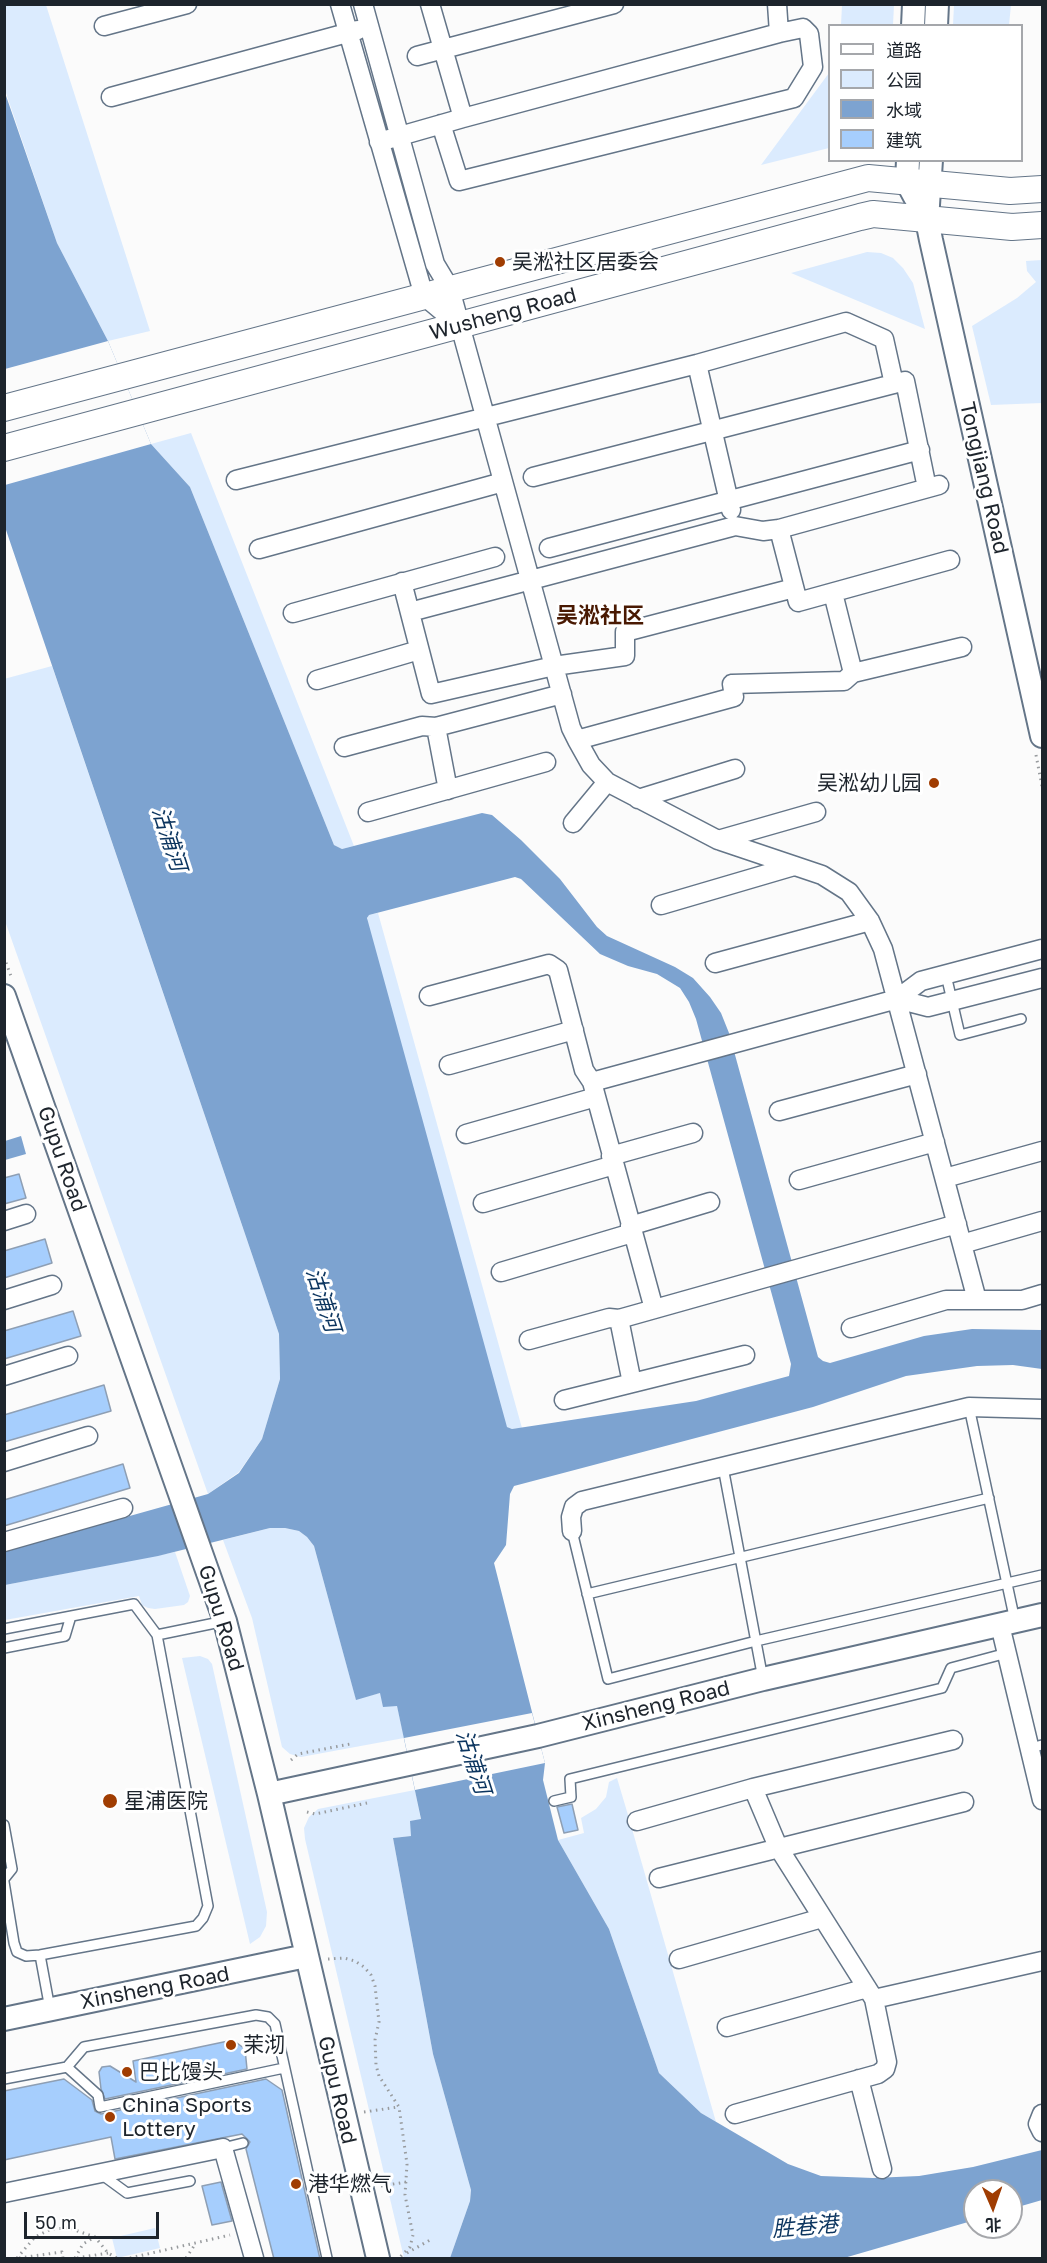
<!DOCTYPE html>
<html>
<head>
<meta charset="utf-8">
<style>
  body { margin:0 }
  #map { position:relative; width:1047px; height:2263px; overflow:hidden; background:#fbfbfb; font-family:"Golos Text","Noto Sans SC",sans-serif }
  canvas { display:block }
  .frame { position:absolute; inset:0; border:6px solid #1d242c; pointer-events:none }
  .legend { position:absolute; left:828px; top:24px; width:195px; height:138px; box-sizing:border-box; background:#fff; border:2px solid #a5a7ab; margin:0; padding:8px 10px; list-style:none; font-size:18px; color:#1d242c }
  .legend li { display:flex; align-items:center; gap:12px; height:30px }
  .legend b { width:30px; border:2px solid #a5a7ab }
  .north { position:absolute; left:963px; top:2179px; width:60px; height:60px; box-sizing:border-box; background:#fff; border:2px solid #a5a7ab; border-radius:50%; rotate:178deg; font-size:16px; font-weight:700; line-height:24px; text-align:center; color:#1d242c }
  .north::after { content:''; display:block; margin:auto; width:21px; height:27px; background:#a03d02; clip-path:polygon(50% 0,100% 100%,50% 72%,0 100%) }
  .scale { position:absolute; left:24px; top:2212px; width:135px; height:27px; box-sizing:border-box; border:3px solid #1d242c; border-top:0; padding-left:8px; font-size:18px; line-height:21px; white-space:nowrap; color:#1d242c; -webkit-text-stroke:4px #fff; paint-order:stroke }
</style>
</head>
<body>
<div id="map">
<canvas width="1047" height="2263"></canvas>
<div class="frame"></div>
<ul class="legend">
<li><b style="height:8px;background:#fff"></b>道路</li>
<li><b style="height:16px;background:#dbebfe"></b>公园</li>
<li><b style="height:16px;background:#7da3d0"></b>水域</li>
<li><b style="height:16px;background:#a6cefd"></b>建筑</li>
</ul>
<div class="north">北</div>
<div class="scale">50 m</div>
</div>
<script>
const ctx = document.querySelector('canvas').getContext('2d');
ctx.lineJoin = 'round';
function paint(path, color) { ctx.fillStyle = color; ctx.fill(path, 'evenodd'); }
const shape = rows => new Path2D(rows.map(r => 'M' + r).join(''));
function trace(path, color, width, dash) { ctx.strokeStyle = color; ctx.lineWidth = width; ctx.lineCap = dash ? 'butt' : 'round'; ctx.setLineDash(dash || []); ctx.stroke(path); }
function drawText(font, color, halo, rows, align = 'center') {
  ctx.font = font + ' "Golos Text","Noto Sans SC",sans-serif'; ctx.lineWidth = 6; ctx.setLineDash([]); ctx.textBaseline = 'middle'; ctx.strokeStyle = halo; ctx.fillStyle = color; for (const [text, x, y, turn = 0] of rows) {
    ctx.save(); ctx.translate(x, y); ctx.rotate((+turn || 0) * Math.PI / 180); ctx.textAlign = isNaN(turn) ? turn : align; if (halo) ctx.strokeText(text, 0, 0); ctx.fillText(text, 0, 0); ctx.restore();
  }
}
const green = shape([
  [4,5,46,5,150,331,108,341,57,243,5,90],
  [842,5,894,5,893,25,841,25],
  [954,5,1011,5,1009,25,953,25],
  [829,73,829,148,761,165],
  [867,252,881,253,893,258,903,268,913,283,925,329,791,273],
  [1042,260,1042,403,991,405,972,326,1017,298,1036,282,1027,271,1026,261],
  [191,433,354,846,342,849,334,845,190,487,151,444],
  [52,666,279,1334,280,1379,262,1439,239,1472,208,1494,5,921,4,679],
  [378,913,522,1428,512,1429,507,1427,504,1421,367,921,368,915],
  [270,1528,285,1528,299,1531,307,1537,314,1546,356,1699,380,1693,397,1705,404,1738,301,1757,290,1754,282,1747,252,1618,223,1540],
  [175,1552,190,1596,188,1602,184,1605,155,1609,148,1608,142,1605,139,1596,5,1620,5,1585],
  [200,1656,208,1659,212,1664,267,1912,266,1926,260,1937,250,1944,182,1658],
  [617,1778,628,1815,716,2122,701,2113,659,2073,609,1929,558,1840,584,1833,581,1818,596,1809,606,1797,609,1782],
  [415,1790,421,1820,411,1836,393,1838,433,2054,471,2190,470,2201,450,2258,404,2258,305,1839,304,1828,309,1817,318,1809],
  [155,2228,160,2248,117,2258,112,2238]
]);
const water = shape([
  [4,90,57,243,108,341,151,444,190,487,334,845,342,849,482,813,492,815,521,840,560,879,597,927,607,936,675,967,693,978,710,997,721,1013,729,1033,818,1357,823,1361,830,1363,924,1336,972,1329,1042,1330,1042,1369,1013,1365,977,1366,906,1376,813,1407,514,1486,510,1494,506,1545,494,1563,545,1763,543,1780,558,1840,609,1929,659,2073,701,2113,788,2164,821,2176,873,2178,919,2176,973,2167,1042,2150,1042,2200,1011,2209,1011,2191,975,2191,975,2220,844,2258,450,2258,470,2201,471,2190,433,2054,393,1838,411,1836,410,1821,421,1819,397,1706,383,1707,380,1693,356,1700,314,1546,307,1537,299,1531,285,1528,270,1528,158,1556,5,1585,5,1551,208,1494,239,1473,262,1439,280,1379,279,1334,5,527],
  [515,877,521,879,600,954,628,966,657,974,680,988,689,1002,696,1019,791,1364,789,1376,696,1401,512,1429,507,1427,367,918,369,915],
  [21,1136,26,1154,5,1160,5,1141]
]);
const pier = shape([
  [108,341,151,444,5,485,5,369],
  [532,1713,545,1763,415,1790,404,1738]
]);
const building = shape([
  [19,1174,26,1198,4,1204,4,1178,19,1174],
  [45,1239,52,1263,4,1278,4,1251,45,1239],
  [73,1311,81,1336,4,1359,4,1331,73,1311],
  [104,1385,111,1411,4,1442,4,1415,104,1385],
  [123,1464,130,1488,4,1526,4,1500,123,1464],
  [572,1804,578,1830,564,1833,557,1807,572,1804],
  [233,2040,245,2049,247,2069,105,2099,101,2089,99,2072,102,2067,110,2066,136,2082,133,2061,233,2040],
  [64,2079,92,2100,95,2111,101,2114,266,2079,282,2090,320,2259,274,2259,246,2149,250,2142,242,2134,115,2159,111,2137,4,2160,4,2091,64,2079],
  [221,2182,232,2221,212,2225,202,2186,221,2182]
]);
const path = shape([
  [1036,755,1042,786],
  [4,957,12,979],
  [291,1760,298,1754,350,1744],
  [307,1812,315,1814,367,1803],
  [328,1959,344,1958,355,1961,364,1967,371,1975,375,1986,379,2022,375,2040,376,2065,379,2076,399,2107,407,2164,405,2195,413,2235,410,2247,399,2258],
  [364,2112,398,2107],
  [381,2186,406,2182],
  [407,2253,430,2240],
  [17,2258,35,2237,51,2229,69,2228,95,2237,108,2253,117,2258],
  [19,2258,62,2252,63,2258],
  [75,2258,83,2244,95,2237],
  [77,2258,108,2253],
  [130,2258,230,2235],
  [186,2258,196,2243]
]);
const service = shape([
  [946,975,960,1035,1021,1019],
  [969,1407,1015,1621],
  [723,1467,763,1679],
  [572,1531,608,1679,756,1641,1042,1575],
  [587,1594,989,1498],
  [4,1629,134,1604,157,1635,208,1906,203,1918,196,1926,40,1955,26,1956,17,1952,14,1943,4,1882],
  [157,1635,225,1621],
  [4,1648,65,1636,71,1616],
  [1030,1748,1042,1745],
  [554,1801,571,1797,570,1779,942,1688,951,1668,1007,1653],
  [4,1825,12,1869,4,1879],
  [40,1955,50,2009],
  [67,2067,98,2095,100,2107,284,2068],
  [4,2079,67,2067,84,2047,256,2015,268,2017,275,2024,327,2258],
  [223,2148,243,2143],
  [101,2174,127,2193,190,2181]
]);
const minor = shape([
  [340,4,424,296,460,326],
  [363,4,435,264,450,289,571,728,577,740,591,765,607,782,718,840,822,875,849,892,870,921,883,949,977,1300],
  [430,4,463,118],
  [777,4,779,33],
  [104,26,187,4],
  [417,56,614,4],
  [111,97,358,30],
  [379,142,463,118,779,33,803,28,809,34,813,67,794,98,459,181,441,124],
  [697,364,731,510],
  [533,477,905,381,927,488],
  [236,480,697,364,846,322,884,339,894,384],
  [779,529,798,602,950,560],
  [549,548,920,450],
  [259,549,503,482],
  [402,582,431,694,554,666,625,656,625,632,794,588],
  [833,593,853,673],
  [410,612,735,526,763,531,779,529,939,485],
  [293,613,495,557],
  [317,680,419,650],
  [436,727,448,790],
  [577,740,734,697,732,684,844,681,853,673,962,647],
  [344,747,422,726,436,727,562,694],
  [638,799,735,769],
  [368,812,546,762],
  [573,823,607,782],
  [718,840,816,812],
  [661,905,794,866],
  [715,963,870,921],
  [429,996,549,964,558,970,584,1070,592,1082,654,1309],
  [897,999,928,1007,1042,978],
  [449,1065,574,1030],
  [592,1082,897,999,921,981,1042,949],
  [779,1111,917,1074],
  [466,1134,596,1097],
  [611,1156,693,1133],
  [945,1178,1042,1151],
  [799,1180,935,1142],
  [483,1203,614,1165],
  [4,1221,26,1214],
  [630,1226,710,1202],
  [962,1244,1042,1221],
  [501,1272,632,1233],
  [4,1300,52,1285],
  [619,1319,632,1383],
  [851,1328,946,1300,1022,1300,1042,1294],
  [529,1340,609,1318,619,1319,957,1224],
  [4,1376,68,1356],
  [564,1400,745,1355],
  [4,1462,88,1436],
  [572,1531,571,1517,574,1507,582,1501,969,1407,1042,1409],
  [4,1542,123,1508],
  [1000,1625,1042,1800],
  [637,1821,753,1788,953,1740],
  [659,1878,964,1802],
  [679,1959,822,1918],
  [874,1999,1042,1961],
  [727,2027,867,1988],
  [859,2079,882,2169],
  [735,2114,878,2074,885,2069,887,2062,874,1999,778,1847,753,1788],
  [1042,2114,1038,2124,1042,2132],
  [4,2193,223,2148,254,2258]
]);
const tertiary = shape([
  [913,26,914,4],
  [936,26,937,4],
  [908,160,907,182,915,197],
  [931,160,927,220,931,240,1042,736],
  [4,996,225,1621,269,1794,378,2258],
  [269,1794,538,1736,763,1679,1042,1615],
  [4,2019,306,1956]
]);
const secondary = shape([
  [4,408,868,178,1010,191,1042,189],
  [4,448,860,217,873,214,1012,227,1042,225]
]);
const markers = [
  [500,262,6,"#a03d02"],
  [934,783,6,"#a03d02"],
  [110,1801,8,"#a03d02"],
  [231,2045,6,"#a03d02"],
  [127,2072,6,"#a03d02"],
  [110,2117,6,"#a03d02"],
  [296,2184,6,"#a03d02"]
];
const poiNames = [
  ["吴淞社区居委会",512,262],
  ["吴淞幼儿园",922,783,"right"],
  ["星浦医院",124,1801],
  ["茉沏",243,2045],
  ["巴比馒头",139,2072],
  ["China Sports",122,2105],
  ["Lottery",122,2129],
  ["港华燃气",308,2184]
];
const streetNames = [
  ["Wusheng Road",503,314,-15],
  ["Tongjiang Road",984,478,77],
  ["Gupu Road",62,1159,71],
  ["Gupu Road",221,1618,73],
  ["Xinsheng Road",656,1706,-14],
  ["Xinsheng Road",155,1988,-11],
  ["Gupu Road",337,2090,77]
];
const neighbourhoodNames = [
  ["吴淞社区",600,616]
];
const waterNames = [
  ["沽浦河",169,839,72],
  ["沽浦河",323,1300,72],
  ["沽浦河",473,1762,72],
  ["胜巷港",805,2227,-5]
];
paint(green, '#dbebfe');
paint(water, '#7da3d0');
paint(pier, '#fbfbfb');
paint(building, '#a6cefd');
trace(building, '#8e9fb4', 1.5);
trace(service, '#647588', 12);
trace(minor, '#647588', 21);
trace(tertiary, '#647588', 26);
trace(secondary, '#647588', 28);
trace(path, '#989b9e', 3, [1.5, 4.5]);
trace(service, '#fff', 9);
trace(minor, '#fff', 18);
trace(tertiary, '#fff', 22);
trace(secondary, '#fff', 26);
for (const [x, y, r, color] of markers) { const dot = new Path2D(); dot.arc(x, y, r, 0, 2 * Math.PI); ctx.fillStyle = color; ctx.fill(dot); trace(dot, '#fff', 2); }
drawText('21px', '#1d242c', '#fff', poiNames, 'left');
drawText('21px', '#1d242c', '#fff', streetNames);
drawText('bold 22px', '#491902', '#fff', neighbourhoodNames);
drawText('italic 22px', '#0c355f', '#fff', waterNames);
</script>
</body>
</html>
